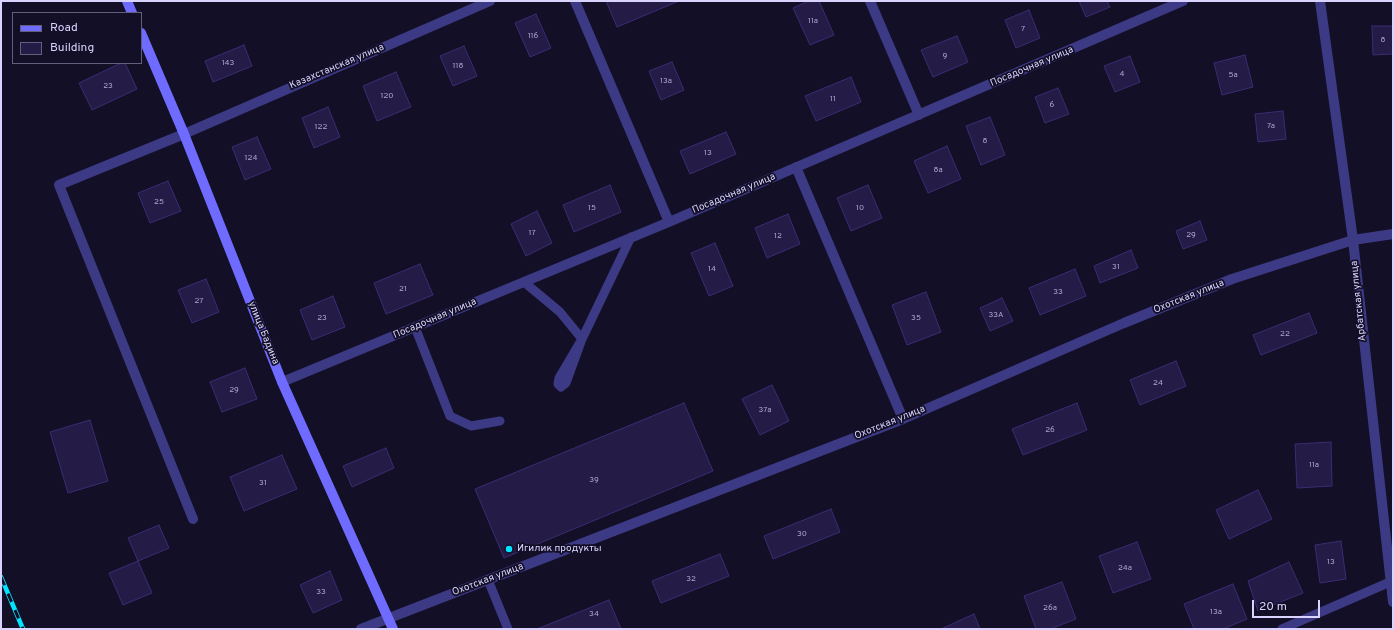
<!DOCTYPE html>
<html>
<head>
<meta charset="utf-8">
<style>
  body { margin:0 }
  #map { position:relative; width:1394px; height:630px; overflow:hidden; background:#130f26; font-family:Overpass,sans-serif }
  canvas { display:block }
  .frame { position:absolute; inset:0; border:2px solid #d9d4ff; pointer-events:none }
  .legend { position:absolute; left:12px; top:12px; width:130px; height:52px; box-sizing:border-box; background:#130f26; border:1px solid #625e7d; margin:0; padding:5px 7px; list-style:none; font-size:12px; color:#d9d4ff }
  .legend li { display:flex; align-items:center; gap:8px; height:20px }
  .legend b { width:20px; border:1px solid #625e7d }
  .scale { position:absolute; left:1252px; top:600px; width:68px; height:18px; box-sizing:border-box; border:2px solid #d9d4ff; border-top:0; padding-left:5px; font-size:12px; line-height:14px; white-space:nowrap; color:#d9d4ff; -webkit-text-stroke:3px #130f26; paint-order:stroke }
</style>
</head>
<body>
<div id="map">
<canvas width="1394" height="630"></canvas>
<div class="frame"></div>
<ul class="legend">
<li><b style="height:5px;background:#6f6bff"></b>Road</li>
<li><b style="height:11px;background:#241b47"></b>Building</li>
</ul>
<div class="scale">20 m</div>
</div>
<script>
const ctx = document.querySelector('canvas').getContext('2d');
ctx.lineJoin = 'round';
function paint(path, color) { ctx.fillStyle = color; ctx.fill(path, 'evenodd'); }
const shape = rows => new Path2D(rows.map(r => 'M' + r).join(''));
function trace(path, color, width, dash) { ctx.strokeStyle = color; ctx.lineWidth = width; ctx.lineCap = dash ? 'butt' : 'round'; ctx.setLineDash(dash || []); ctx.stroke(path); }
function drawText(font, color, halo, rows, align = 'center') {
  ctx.font = font + ' Overpass,sans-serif'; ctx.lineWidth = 3.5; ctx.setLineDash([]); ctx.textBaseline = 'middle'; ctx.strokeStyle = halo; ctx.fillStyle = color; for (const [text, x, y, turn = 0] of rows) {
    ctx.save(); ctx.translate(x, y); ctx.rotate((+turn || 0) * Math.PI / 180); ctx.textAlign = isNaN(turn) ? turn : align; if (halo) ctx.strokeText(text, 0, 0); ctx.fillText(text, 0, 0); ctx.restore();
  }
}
const building = shape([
  [606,1,679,1,617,27,606,1],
  [809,1,819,1,834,35,810,45,793,8,809,1],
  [1079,1,1107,1,1110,7,1086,17,1079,1],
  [1029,10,1040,38,1016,48,1005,20,1029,10],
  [536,14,551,48,530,57,515,23,536,14],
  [1372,26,1393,26,1393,54,1373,55,1372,26],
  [957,36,968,62,933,77,921,50,957,36],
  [244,45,252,66,213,82,205,61,244,45],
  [464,46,477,76,453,86,440,56,464,46],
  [1245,55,1253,87,1222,95,1214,63,1245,55],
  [1130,56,1140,82,1115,92,1104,66,1130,56],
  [672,62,684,90,661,100,649,71,672,62],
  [121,63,125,63,137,89,92,110,79,83,121,63],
  [396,72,411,107,377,121,363,86,396,72],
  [851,77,861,102,816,121,805,96,851,77],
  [1058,88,1069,114,1045,123,1035,97,1058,88],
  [328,107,340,137,314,148,302,118,328,107],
  [1283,111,1286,139,1258,142,1255,114,1283,111],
  [990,117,1005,155,981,165,966,126,990,117],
  [726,132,736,154,690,174,680,151,726,132],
  [257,137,271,169,245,180,232,147,257,137],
  [947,146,961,179,928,193,914,161,947,146],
  [168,181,181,211,150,223,138,193,168,181],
  [610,185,621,212,574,232,563,205,610,185],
  [868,185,882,218,851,231,837,198,868,185],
  [537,211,552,243,526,256,511,224,537,211],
  [788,214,800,244,767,258,755,228,788,214],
  [1200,221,1207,240,1183,249,1176,231,1200,221],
  [715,243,733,286,709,296,691,253,715,243],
  [1131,250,1138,268,1100,283,1094,266,1131,250],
  [420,264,433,295,386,314,374,283,420,264],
  [1075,269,1086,296,1040,315,1029,288,1075,269],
  [206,279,219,312,192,323,178,290,206,279],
  [926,292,941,332,907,345,892,305,926,292],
  [333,296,345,327,312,340,300,310,333,296],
  [1002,298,1013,321,990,331,980,308,1002,298],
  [1309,313,1317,333,1261,355,1253,335,1309,313],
  [1176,361,1186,386,1140,405,1130,380,1176,361],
  [245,368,257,399,222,412,210,382,245,368],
  [772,385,789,421,760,435,742,399,772,385],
  [684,403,713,471,504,558,475,489,684,403],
  [1077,403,1087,430,1023,455,1012,429,1077,403],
  [90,420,108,481,68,493,50,432,90,420],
  [1331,442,1332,486,1297,488,1295,444,1331,442],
  [386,448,394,468,352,487,343,466,386,448],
  [282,455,297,489,244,511,230,477,282,455],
  [1258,490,1272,519,1229,539,1216,510,1258,490],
  [831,509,840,532,773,559,764,536,831,509],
  [159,525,169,548,138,561,128,538,159,525],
  [1341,541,1346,579,1320,583,1315,545,1341,541],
  [1137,542,1151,579,1113,593,1099,556,1137,542],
  [720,554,729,576,661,603,652,581,720,554],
  [138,561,152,593,123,605,109,573,138,561],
  [1289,562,1303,593,1258,611,1248,581,1289,562],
  [330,571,342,600,313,613,300,585,330,571],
  [1062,582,1076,619,1050,629,1036,629,1024,596,1062,582],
  [1233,584,1247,619,1223,629,1194,629,1184,604,1233,584],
  [609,600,621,629,537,629,609,600],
  [974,614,980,629,941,629,974,614]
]);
const lane = shape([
  [524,282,560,312,582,339,566,383,561,387,558,384,559,378,582,339,631,237],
  [415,327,450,416,471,426,500,421],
  [488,580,508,629],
  [1282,629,1390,582]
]);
const street = shape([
  [575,1,669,222],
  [870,1,919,115],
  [1320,1,1353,240,1393,602],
  [796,167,903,419],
  [282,382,669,222,1183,1],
  [193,519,59,185,184,134,490,1],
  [361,629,903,419,1124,323,1232,279,1353,240,1393,234]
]);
const secondary = shape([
  [127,1,132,13],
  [141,33,184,134,282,382,393,629]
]);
const rail = shape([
  [1,577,23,629]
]);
const markers = [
  [509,549,4,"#00e5ff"]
];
const numberNames = [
  ["11a",813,21],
  ["7",1023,29],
  ["116",533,36],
  ["8",1383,40],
  ["9",945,56],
  ["143",228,63],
  ["118",458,66],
  ["4",1122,74],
  ["5а",1233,75],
  ["13а",666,81],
  ["23",108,86],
  ["120",387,96],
  ["11",833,99],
  ["6",1052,105],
  ["7а",1271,126],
  ["122",321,127],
  ["8",985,141],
  ["13",708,153],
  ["124",251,158],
  ["8а",938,170],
  ["25",159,202],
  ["15",592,208],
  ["10",860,208],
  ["17",532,233],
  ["29",1191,235],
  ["12",778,236],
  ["31",1116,267],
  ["14",712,269],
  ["21",403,289],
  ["33",1058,292],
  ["27",199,301],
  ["33А",996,315],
  ["23",322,318],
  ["35",916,318],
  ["22",1285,334],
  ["24",1158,383],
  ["29",234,390],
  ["37а",765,410],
  ["26",1050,430],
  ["11а",1314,465],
  ["39",594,480],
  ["31",263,483],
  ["30",802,534],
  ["13",1331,562],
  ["24а",1125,568],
  ["32",691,579],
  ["33",321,592],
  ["26а",1050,608],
  ["13а",1216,612],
  ["34",594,614]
];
const streetNames = [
  ["Казахстанская улица",337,67,-23],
  ["Посадочная улица",1032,67,-23],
  ["Посадочная улица",734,194,-23],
  ["Охотская улица",1189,297,-22],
  ["Арбатская улица",1359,301,-96],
  ["Посадочная улица",435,319,-23],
  ["улица Бадина",263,333,68],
  ["Охотская улица",890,423,-22],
  ["Охотская улица",488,580,-21]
];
const poiNames = [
  ["Игилик продукты",517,549]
];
paint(building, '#241b47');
trace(building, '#3b2d73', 1);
trace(lane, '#3d3a85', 9);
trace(street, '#3d3a85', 10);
trace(secondary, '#6f6bff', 10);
trace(rail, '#00e5ff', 4.5);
trace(rail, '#130f26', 3, [9]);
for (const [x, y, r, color] of markers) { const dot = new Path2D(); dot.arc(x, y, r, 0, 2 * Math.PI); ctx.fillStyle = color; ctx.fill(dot); trace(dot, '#130f26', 1.5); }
drawText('8px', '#aca6d1', null, numberNames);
drawText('10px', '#d9d4ff', '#130f26', streetNames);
drawText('10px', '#d9d4ff', '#130f26', poiNames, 'left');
</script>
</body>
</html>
